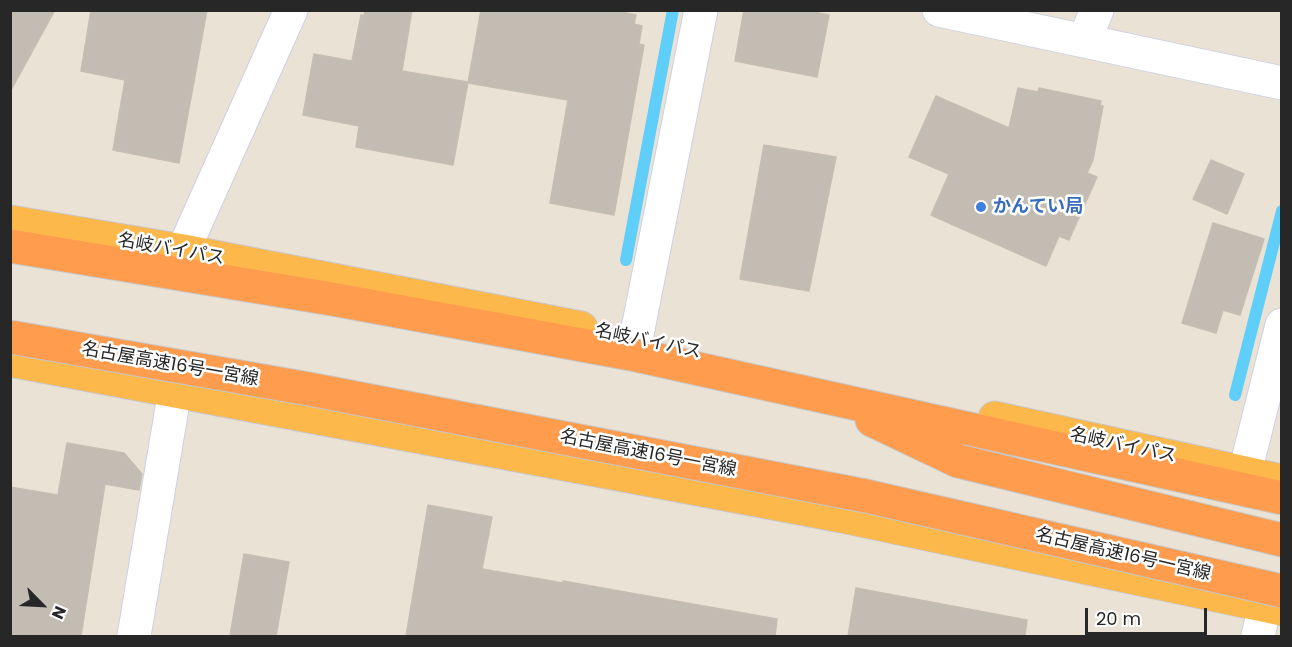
<!DOCTYPE html>
<html>
<head>
<meta charset="utf-8">
<style>
  body { margin:0 }
  #map { position:relative; width:1292px; height:647px; overflow:hidden; background:#ebe2d6; font-family:Poppins,sans-serif }
  canvas { display:block }
  .frame { position:absolute; inset:0; border:12px solid #272727; pointer-events:none }
  .north { position:absolute; left:12px; top:575px; width:60px; height:60px; -webkit-text-stroke:4px #fff; paint-order:stroke; rotate:114deg; font-size:16px; font-weight:700; line-height:24px; text-align:center; color:#272727 }
  .north::after { content:''; display:block; margin:auto; width:21px; height:27px; background:#272727; clip-path:polygon(50% 0,100% 100%,50% 72%,0 100%) }
  .scale { position:absolute; left:1085px; top:608px; width:122px; height:27px; box-sizing:border-box; border:3px solid #272727; border-top:0; padding-left:8px; font-size:18px; line-height:21px; white-space:nowrap; color:#272727; -webkit-text-stroke:4px #fff; paint-order:stroke }
</style>
</head>
<body>
<div id="map">
<canvas width="1292" height="647"></canvas>
<div class="frame"></div>
<div class="north">N</div>
<div class="scale">20 m</div>
</div>
<script>
const ctx = document.querySelector('canvas').getContext('2d');
ctx.lineJoin = 'round';
const shape = rows => new Path2D(rows.map(r => 'M' + r).join(''));
function trace(path, color, width, dash) { ctx.strokeStyle = color; ctx.lineWidth = width; ctx.lineCap = dash ? 'butt' : 'round'; ctx.setLineDash(dash || []); ctx.stroke(path); }
function paint(path, color) { ctx.fillStyle = color; ctx.fill(path, 'evenodd'); }
function drawText(font, color, halo, rows, align = 'center') {
  ctx.font = font + ' Poppins,"Noto Sans JP",sans-serif'; ctx.lineWidth = 5; ctx.setLineDash([]); ctx.textBaseline = 'middle'; ctx.strokeStyle = halo; ctx.fillStyle = color; for (const [text, x, y, turn = 0] of rows) {
    ctx.save(); ctx.translate(x, y); ctx.rotate((+turn || 0) * Math.PI / 180); ctx.textAlign = isNaN(turn) ? turn : align; if (halo) ctx.strokeText(text, 0, 0); ctx.fillText(text, 0, 0); ctx.restore();
  }
}
const stream = shape([
  [626,260,673,10],
  [1235,395,1282,211]
]);
const building = shape([
  [10,10,55,10,10,92,10,10],
  [91,10,207,10,179,163,113,150,125,80,81,71,91,10],
  [365,10,412,10,402,71,468,82,453,165,356,147,359,126,303,115,314,54,352,61,361,15,364,16,365,10],
  [481,10,612,10,636,15,634,24,642,26,639,44,644,45,614,215,550,203,568,100,468,83,481,10],
  [744,10,803,10,829,15,817,77,735,61,744,10],
  [1018,88,1038,92,1039,88,1101,101,1100,105,1103,106,1093,160,1087,173,1097,177,1069,240,1059,236,1046,266,931,215,949,174,909,157,936,96,1009,128,1018,88],
  [764,145,836,157,809,291,740,279,764,145],
  [1211,160,1244,174,1227,214,1193,199,1211,160],
  [1213,223,1264,239,1240,315,1223,310,1216,333,1182,323,1213,223],
  [67,443,124,453,142,474,139,490,105,484,81,636,10,636,10,487,58,495,67,443],
  [428,505,492,517,482,569,563,583,563,581,777,619,775,636,406,636,428,505],
  [244,554,289,562,276,636,230,636,244,554],
  [856,588,1027,620,1025,636,848,636,856,588]
]);
const minor = shape([
  [939,10,1282,83],
  [1084,41,1097,10],
  [183,251,291,10],
  [636,339,701,10],
  [1245,472,1282,325],
  [134,636,175,390],
  [1258,636,1265,605]
]);
const trunk = shape([
  [10,222,183,251,581,328],
  [10,360,842,516,1282,609],
  [995,418,1282,481]
]);
const motorway = shape([
  [10,246,332,299,631,354,1282,498],
  [872,420,958,461,1282,540]
]);
const motorwayBridge = shape([
  [10,337,309,389,866,496,1282,591]
]);
const markers = [
  [981,207,6,"#3f7fe0"]
];
const shopNames = [
  ["かんてい局",993,207]
];
const streetNames = [
  ["名岐バイパス",171,250,10],
  ["名岐バイパス",648,342,12],
  ["名古屋高速16号一宮線",170,365,10],
  ["名岐バイパス",1123,446,12],
  ["名古屋高速16号一宮線",648,454,11],
  ["名古屋高速16号一宮線",1123,555,13]
];
trace(stream, '#5fcef8', 12);
paint(building, '#c2bcb3');
trace(building, '#c6beb0', 1.5);
trace(minor, '#ccd0e2', 35);
trace(trunk, '#c7c7c7', 35);
trace(motorway, '#c7c7c7', 35);
trace(minor, '#fff', 33);
trace(trunk, '#fdb84c', 33);
trace(motorway, '#ff9c4d', 33);
trace(motorwayBridge, '#c7c7c7', 35, []);
trace(motorwayBridge, '#ff9c4d', 33);
for (const [x, y, r, color] of markers) { const dot = new Path2D(); dot.arc(x, y, r, 0, 2 * Math.PI); ctx.fillStyle = color; ctx.fill(dot); trace(dot, '#fff', 2); }
drawText('bold 18px', '#366cbe', '#fff', shopNames, 'left');
drawText('18px', '#272727', '#fff', streetNames);
</script>
</body>
</html>
